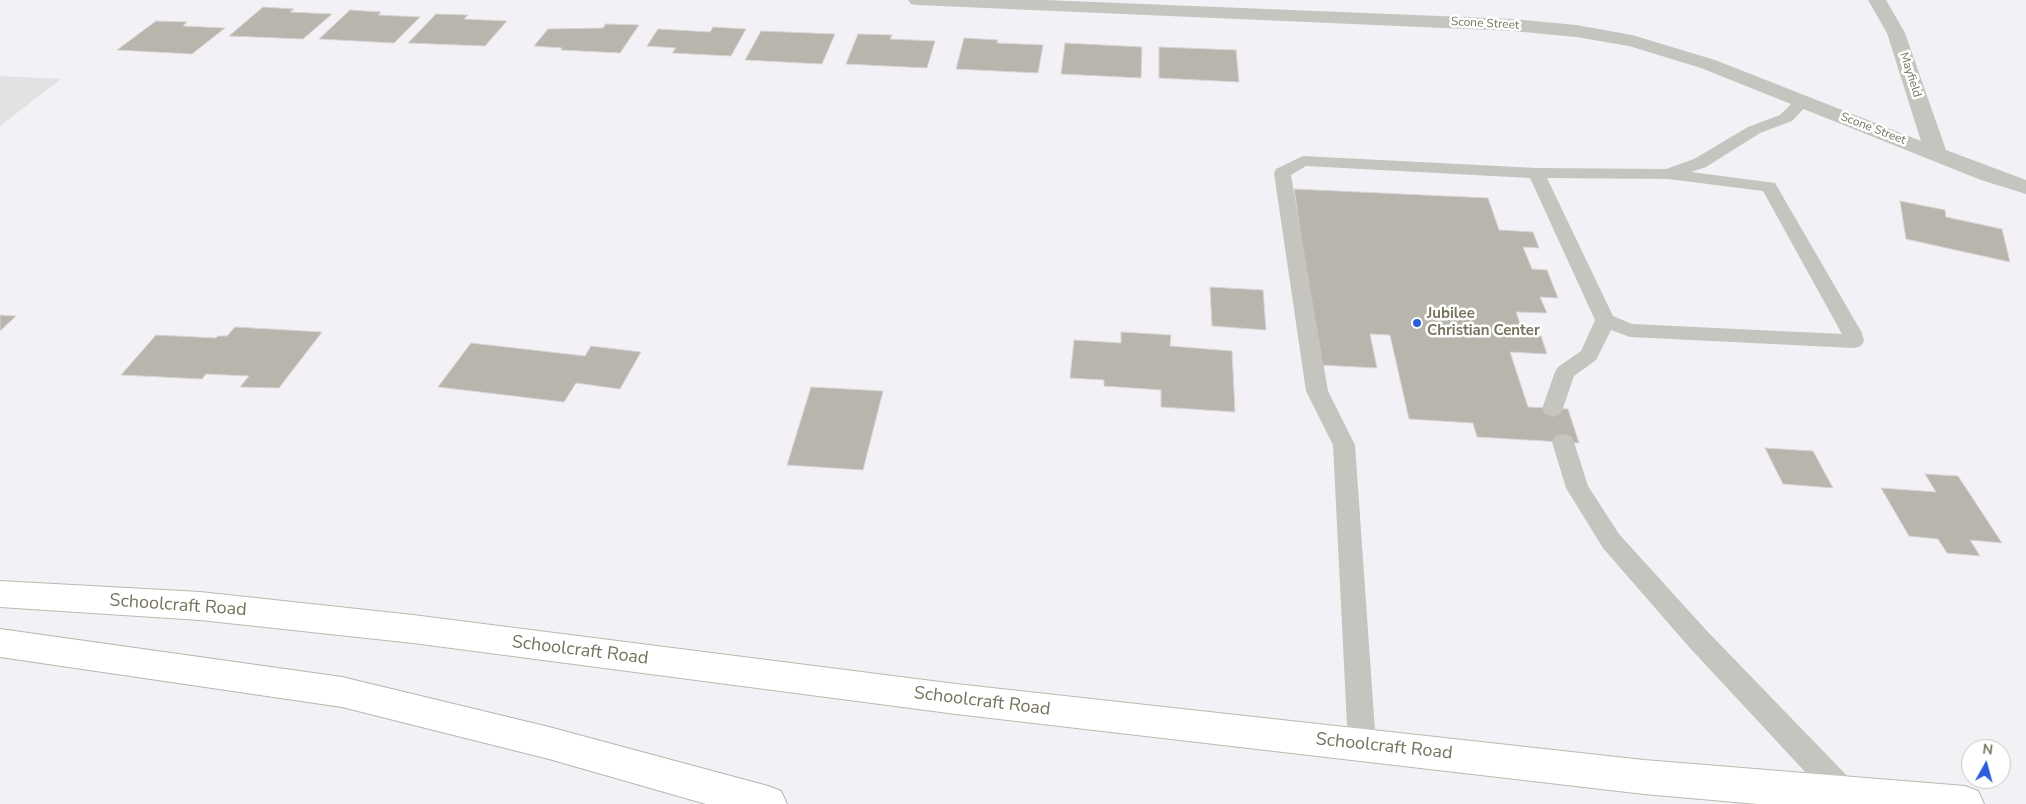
<!DOCTYPE html>
<html>
<head>
<meta charset="utf-8">
<style>
  body { margin:0 }
  #map { position:relative; width:2026px; height:804px; overflow:hidden; background:#f3f1f5; font-family:"Nunito Sans",sans-serif }
  canvas { display:block }
  .north { position:absolute; left:1961px; top:739px; width:50px; height:50px; box-sizing:border-box; background:#fff; border:1px solid #c8c7be; border-radius:50%; rotate:7deg; font-size:14px; font-weight:700; line-height:20px; text-align:center; color:#76735d }
  .north::after { content:''; display:block; margin:auto; width:18px; height:22px; background:#2a5edb; clip-path:polygon(50% 0,100% 100%,50% 72%,0 100%) }
</style>
</head>
<body>
<div id="map">
<canvas width="2026" height="804"></canvas>
<div class="north">N</div>
</div>
<script>
const ctx = document.querySelector('canvas').getContext('2d');
ctx.lineJoin = 'round';
function paint(path, color) { ctx.fillStyle = color; ctx.fill(path, 'evenodd'); }
const shape = rows => new Path2D(rows.map(r => 'M' + r).join(''));
function trace(path, color, width, dash) { ctx.strokeStyle = color; ctx.lineWidth = width; ctx.lineCap = dash ? 'butt' : 'round'; ctx.setLineDash(dash || []); ctx.stroke(path); }
function drawText(font, color, halo, rows, align = 'center') {
  ctx.font = font + ' "Nunito Sans",sans-serif'; ctx.lineWidth = 5; ctx.setLineDash([]); ctx.textBaseline = 'middle'; ctx.strokeStyle = halo; ctx.fillStyle = color; for (const [text, x, y, turn = 0] of rows) {
    ctx.save(); ctx.translate(x, y); ctx.rotate((+turn || 0) * Math.PI / 180); ctx.textAlign = isNaN(turn) ? turn : align; if (halo) ctx.strokeText(text, 0, 0); ctx.fillText(text, 0, 0); ctx.restore();
  }
}
const built = shape([
  [0,76,61,79,0,126]
]);
const building = shape([
  [263,7,294,9,290,12,332,14,303,39,229,36,263,7],
  [350,10,381,12,378,15,420,17,394,43,319,39,350,10],
  [436,14,468,15,464,19,507,21,485,46,408,43,436,14],
  [156,21,187,22,183,26,225,28,192,54,117,50,156,21],
  [606,24,639,25,620,53,561,50,562,48,534,46,548,29,603,28,606,24],
  [713,27,746,29,731,56,672,53,676,48,647,46,658,29,710,32,713,27],
  [761,31,835,34,822,64,745,60,761,31],
  [858,34,892,35,890,39,935,41,927,68,846,64,858,34],
  [964,38,998,40,997,43,1043,45,1038,73,956,69,964,38],
  [1065,43,1142,47,1141,78,1061,74,1065,43],
  [1159,47,1236,50,1239,82,1159,78,1159,47],
  [1294,189,1488,198,1499,230,1533,232,1539,248,1523,247,1532,269,1547,270,1558,298,1540,297,1547,313,1516,312,1524,335,1541,336,1547,354,1510,352,1528,407,1568,409,1579,443,1477,437,1473,423,1409,419,1390,335,1370,334,1377,368,1320,365,1294,189],
  [1900,201,1945,210,1946,217,2002,229,2010,262,1906,239,1900,201],
  [1210,287,1263,290,1266,330,1212,326,1210,287],
  [0,315,16,316,0,331,0,315],
  [235,327,322,332,279,388,240,387,249,376,206,374,202,379,121,375,156,335,216,338,218,336,227,336,235,327],
  [1121,332,1171,335,1170,346,1232,351,1235,412,1161,407,1161,390,1104,386,1104,380,1070,378,1074,340,1121,343,1121,332],
  [471,343,585,356,591,346,641,352,620,389,576,383,564,402,438,387,471,343],
  [811,387,883,391,863,470,787,465,811,387],
  [1765,448,1813,451,1833,488,1783,484,1765,448],
  [1925,474,1958,476,2002,543,1970,540,1980,556,1947,553,1938,539,1909,536,1881,488,1936,492,1925,474]
]);
const lane = shape([
  [1802,97,1810,102,1792,121,1760,133,1706,167,1691,172,1775,183,1862,333,1864,341,1861,346,1854,348,1630,337,1611,330,1596,360,1574,376,1561,414,1553,417,1545,414,1542,409,1555,372,1558,367,1581,351,1595,320,1530,178,1306,166,1291,175,1328,391,1355,445,1376,745,1372,754,1362,758,1352,754,1348,745,1333,445,1306,391,1274,173,1276,169,1303,156,1536,168,1666,169,1694,159,1748,127,1780,115,1796,99,1802,97],
  [1547,178,1668,179,1763,191,1842,334,1632,324,1613,316,1547,178],
  [1563,434,1571,436,1574,442,1588,486,1619,534,1707,631,1855,784,1859,794,1855,804,1835,804,1689,647,1603,548,1566,488,1552,442,1555,436,1563,434]
]);
const street = shape([
  [908,0,1045,0,1513,19,1576,25,1632,35,1715,60,1921,141,1887,33,1868,0,1886,0,1905,33,1946,150,2026,180,2026,194,1981,180,1701,68,1629,46,1576,37,1513,31,917,5,911,4,908,0]
]);
const secondary = shape([
  [0,581,200,592,413,615,956,684,1644,760,1965,786,1978,791,1984,804,1758,804,1644,794,956,714,413,643,200,620,0,607,0,581]
]);
const highway = shape([
  [0,629,342,677,549,727,768,786,781,791,787,804,706,804,549,759,342,707,0,657,0,629]
]);
const markers = [
  [1417,323,5,"#2a5edb"]
];
const farStreetnames = [
  ["Scone Street",1485,24,3],
  ["Mayfield",1910,75,72],
  ["Scone Street",1873,129,21]
];
const poiNames = [
  ["Jubilee",1427,314],
  ["Christian Center",1427,331]
];
const nearStreetnames = [
  ["Schoolcraft Road",178,606,4],
  ["Schoolcraft Road",580,651,7],
  ["Schoolcraft Road",982,702,7],
  ["Schoolcraft Road",1384,747,6]
];
paint(built, '#e3e1e2');
paint(building, '#b8b6ac');
trace(building, '#d5d4d6', 1);
trace(secondary, '#bab9b0', 2);
trace(highway, '#b6b6af', 2);
paint(lane, '#c5c4be');
paint(street, '#c5c4be');
paint(secondary, '#fff');
paint(highway, '#fff');
for (const [x, y, r, color] of markers) { const dot = new Path2D(); dot.arc(x, y, r, 0, 2 * Math.PI); ctx.fillStyle = color; ctx.fill(dot); trace(dot, '#fff', 2); }
drawText('12px', '#76735d', '#fff', farStreetnames);
drawText('bold 15px', '#76735d', '#fff', poiNames, 'left');
drawText('18px', '#76735d', '#fff', nearStreetnames);
</script>
</body>
</html>
